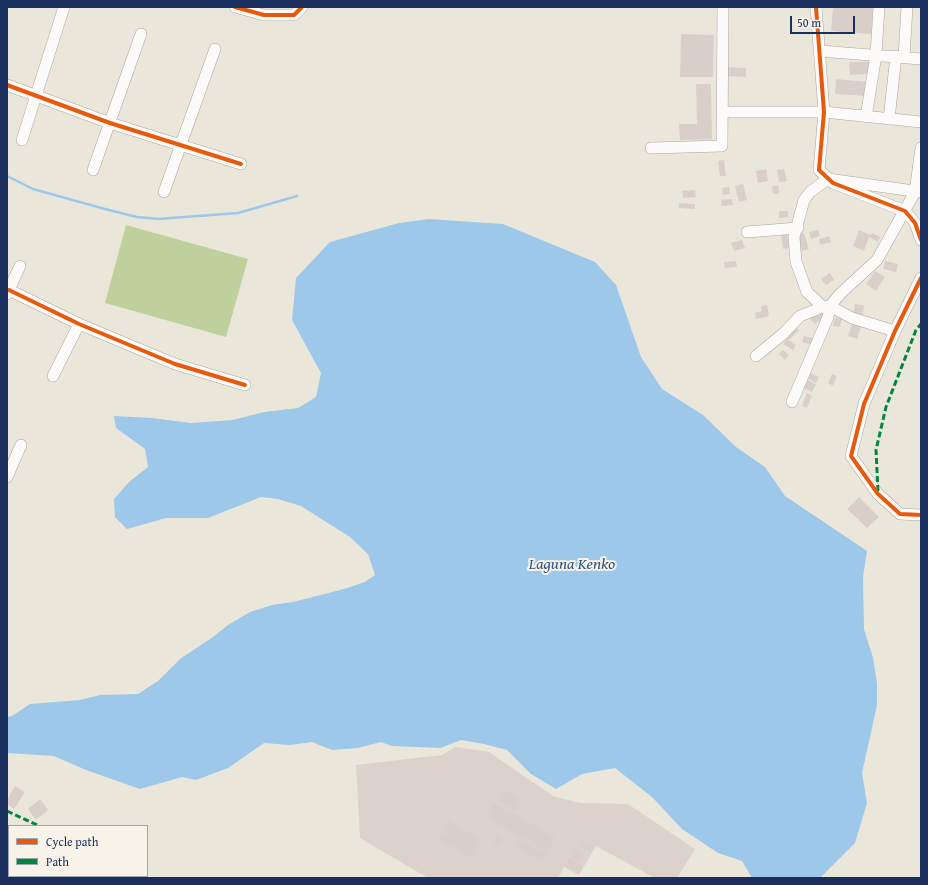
<!DOCTYPE html>
<html>
<head>
<meta charset="utf-8">
<style>
  body { margin:0 }
  #map { position:relative; width:928px; height:885px; overflow:hidden; background:#ebe6da; font-family:"Gentium Book Plus",serif }
  canvas { display:block }
  .frame { position:absolute; inset:0; border:8px solid #1b2f5e; pointer-events:none }
  .legend { position:absolute; left:8px; top:825px; width:140px; height:52px; box-sizing:border-box; background:#f7f3e8; border:1px solid #9fa5b1; margin:0; padding:5px 7px; list-style:none; font-size:12px; color:#1b2f5e }
  .legend li { display:flex; align-items:center; gap:8px; height:20px }
  .legend b { width:20px; border:1px solid #9fa5b1 }
  .scale { position:absolute; left:790px; top:16px; width:65px; height:18px; box-sizing:border-box; border:2px solid #1b2f5e; border-top:0; padding-left:5px; font-size:12px; line-height:14px; white-space:nowrap; color:#1b2f5e; -webkit-text-stroke:3px #f7f3e8; paint-order:stroke }
</style>
</head>
<body>
<div id="map">
<canvas width="928" height="885"></canvas>
<div class="frame"></div>
<ul class="legend">
<li><b style="height:5px;background:#e8590c"></b>Cycle path</li>
<li><b style="height:5px;background:#00873e"></b>Path</li>
</ul>
<div class="scale">50 m</div>
</div>
<script>
const ctx = document.querySelector('canvas').getContext('2d');
ctx.lineJoin = 'round';
function paint(path, color) { ctx.fillStyle = color; ctx.fill(path, 'evenodd'); }
const shape = rows => new Path2D(rows.map(r => 'M' + r).join(''));
function trace(path, color, width, dash) { ctx.strokeStyle = color; ctx.lineWidth = width; ctx.lineCap = dash ? 'butt' : 'round'; ctx.setLineDash(dash || []); ctx.stroke(path); }
function drawText(font, color, halo, rows, align = 'center') {
  ctx.font = font + ' "Gentium Book Plus",serif'; ctx.lineWidth = 4; ctx.setLineDash([]); ctx.textBaseline = 'middle'; ctx.strokeStyle = halo; ctx.fillStyle = color; for (const [text, x, y, turn = 0] of rows) {
    ctx.save(); ctx.translate(x, y); ctx.rotate((+turn || 0) * Math.PI / 180); ctx.textAlign = isNaN(turn) ? turn : align; if (halo) ctx.strokeText(text, 0, 0); ctx.fillText(text, 0, 0); ctx.restore();
  }
}
const industrial = shape([
  [456,747,489,752,553,796,580,803,628,804,695,849,677,878,655,878,596,846,579,875,564,867,558,878,428,878,360,838,356,765,442,755]
]);
const green = shape([
  [126,225,248,259,226,337,105,303]
]);
const water = shape([
  [429,219,503,224,595,262,616,285,641,357,662,389,703,415,736,447,765,467,785,496,867,551,863,577,864,629,873,658,877,683,877,705,862,773,867,803,855,843,820,878,752,878,742,861,718,853,682,829,652,797,615,768,582,774,556,789,531,774,507,750,484,744,461,740,440,748,392,746,381,742,358,748,332,750,312,742,290,745,264,743,228,768,196,780,182,777,140,789,86,770,54,756,7,753,7,717,12,716,30,704,80,700,100,695,138,694,158,681,180,659,213,637,228,625,250,612,272,605,293,602,344,589,365,582,375,575,368,554,350,537,301,506,278,499,261,497,208,518,166,518,127,529,115,517,114,499,129,482,148,467,145,449,116,428,114,416,152,418,191,423,233,420,264,412,298,408,316,397,321,373,292,320,296,278,330,242,399,223]
]);
const stream = shape([
  [7,176,33,189,105,209,137,217,158,219,238,213,297,196]
]);
const building = shape([
  [833,7,873,7,871,34,831,31],
  [681,34,714,35,713,77,680,77],
  [849,62,869,62,869,74,850,75],
  [725,67,746,68,746,77,725,76],
  [836,79,868,82,867,96,835,94],
  [696,84,711,84,712,139,680,140,679,124,697,124],
  [724,160,726,176,720,176,718,161],
  [766,169,768,181,758,183,756,171],
  [784,169,787,181,779,182,777,170],
  [743,184,747,200,739,202,735,186],
  [778,185,779,193,773,194,772,186],
  [729,187,730,194,723,195,722,188],
  [695,190,696,197,683,198,682,191],
  [732,199,733,205,722,206,721,200],
  [679,203,695,204,695,209,679,208],
  [779,211,788,211,788,217,779,218],
  [818,230,820,236,811,239,809,232],
  [859,230,871,235,872,233,880,237,878,242,869,237,864,251,853,246],
  [804,233,809,249,802,251,797,235],
  [787,234,789,248,783,249,781,235],
  [829,236,831,242,820,245,819,239],
  [742,240,745,248,734,251,731,243],
  [736,261,737,267,725,268,724,262],
  [885,261,898,264,896,272,883,269],
  [875,271,885,277,876,291,866,284],
  [830,273,834,280,826,285,821,279],
  [855,304,864,305,863,316,853,314],
  [767,305,769,316,756,319,755,313,762,311,761,306],
  [819,311,824,316,815,324,810,319],
  [835,317,842,319,840,327,833,326],
  [852,324,861,327,857,339,848,336],
  [795,326,799,330,789,340,785,336],
  [804,336,813,338,811,345,802,342],
  [787,339,796,345,793,350,783,344],
  [783,350,789,355,785,360,779,354],
  [809,372,819,377,816,383,806,377],
  [832,374,837,376,833,386,828,383],
  [806,379,816,384,812,392,802,387],
  [807,393,812,396,807,408,802,406],
  [859,497,879,517,867,528,847,509],
  [15,786,25,792,14,809,7,804,7,800],
  [504,790,521,800,515,811,498,801],
  [40,799,48,810,36,820,28,809],
  [494,803,555,838,547,852,486,817],
  [448,820,481,839,475,850,442,831],
  [442,833,476,851,472,858,439,840],
  [497,835,503,838,499,847,493,844],
  [517,838,546,854,542,861,513,845],
  [581,840,593,845,590,852,578,846],
  [576,848,584,853,579,862,571,857],
  [569,858,583,866,578,873,564,865]
]);
const minor = shape([
  [235,7,264,15,294,15,302,7],
  [816,7,824,112,819,170,833,183,905,211,915,223,921,240],
  [820,51,921,59],
  [904,57,907,7],
  [7,85,110,123,241,164],
  [722,112,824,112,921,122],
  [866,117,876,55,879,7],
  [889,119,896,56],
  [22,140,64,7],
  [651,148,722,146,723,7],
  [93,170,141,34],
  [164,192,215,49],
  [747,232,798,228],
  [921,278,895,331,864,404,851,456,878,494,900,514,921,515],
  [9,290,79,324,175,364,245,385],
  [7,294,20,266],
  [823,307,807,292,796,262,794,237,804,200,810,192,828,179,921,192],
  [756,356,784,333,800,316,823,307,830,306,852,318,895,331],
  [53,376,79,324],
  [792,402,828,317,830,306,841,293,877,260,915,192,921,148],
  [7,477,21,445]
]);
const quiet = shape([
  [878,491,876,450,886,407,916,330,921,324],
  [7,811,37,825]
]);
const cycleway = shape([
  [235,7,264,15,294,15,302,7],
  [816,7,824,112,819,170,833,183,905,211,915,223,921,240],
  [7,85,110,123,241,164],
  [921,278,895,331,864,404,851,456,878,494,900,514,921,515],
  [9,290,79,324,175,364,245,385]
]);
const waterNames = [
  ["Laguna Kenko",572,565]
];
paint(industrial, '#ddd1cc');
paint(green, '#bed19d');
paint(water, '#9dc8e9');
trace(stream, '#9dc8e9', 2.5);
paint(building, '#dacfc8');
trace(minor, '#a8a7a6', 12);
trace(minor, '#fcfbf9', 11);
trace(quiet, '#00873e', 3, [6, 3]);
trace(cycleway, '#e8590c', 4);
drawText('italic 16px', '#335282', '#f7f3e8', waterNames);
</script>
</body>
</html>
